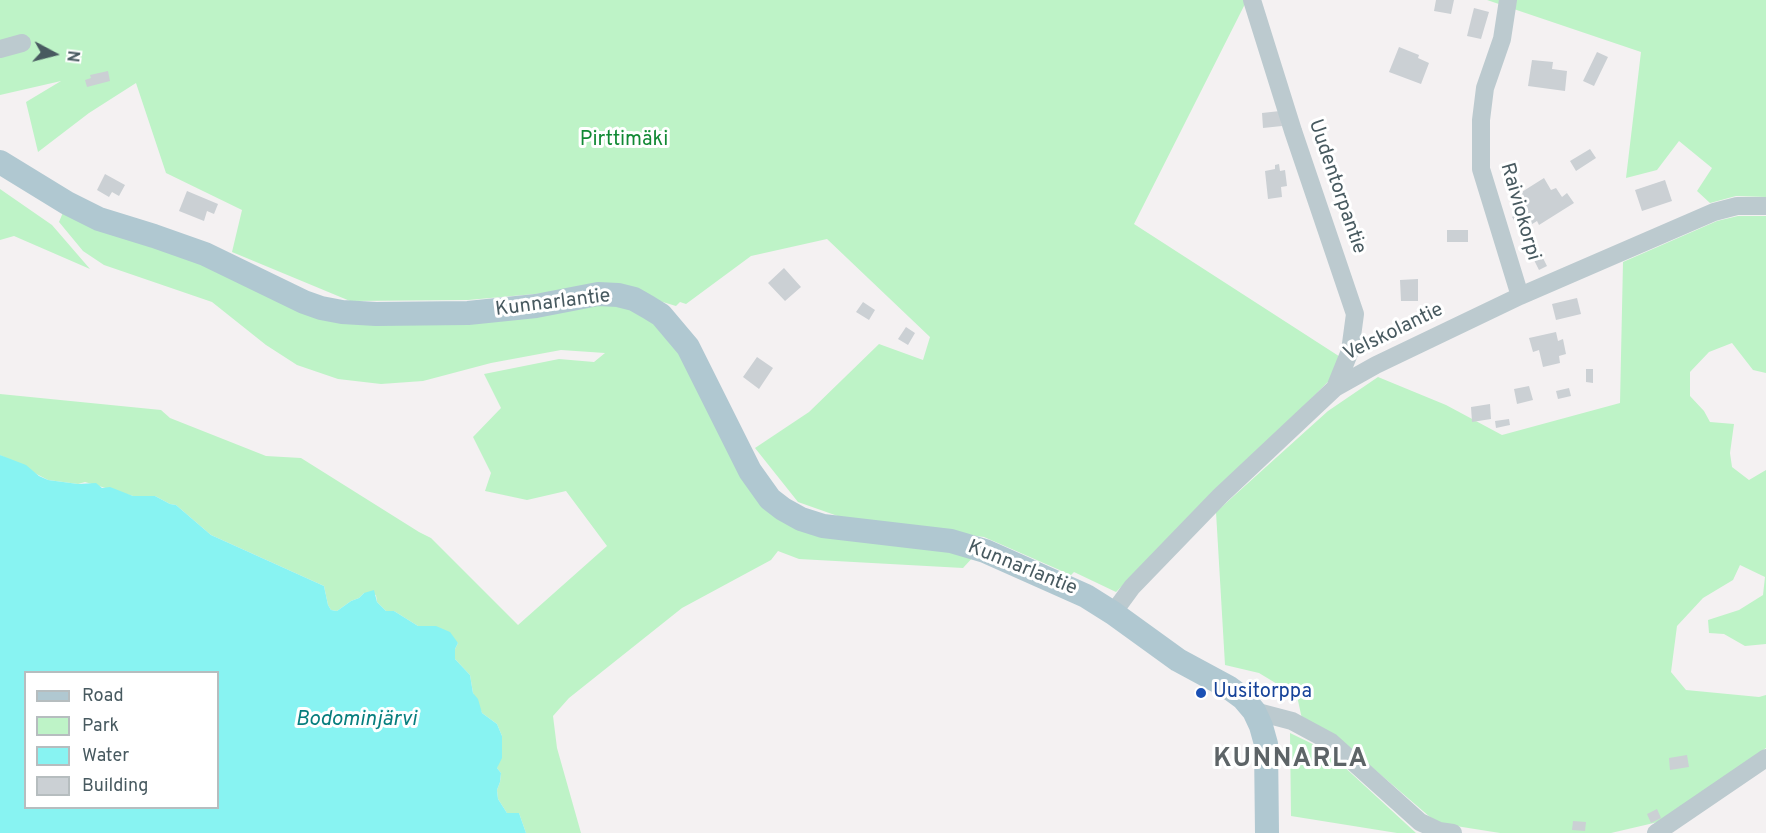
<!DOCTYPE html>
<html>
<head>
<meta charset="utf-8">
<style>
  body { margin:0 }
  #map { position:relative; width:1766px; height:833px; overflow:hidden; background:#f4f1f2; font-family:Overpass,sans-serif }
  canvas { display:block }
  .legend { position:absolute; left:24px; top:671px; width:195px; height:138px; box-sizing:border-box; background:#fff; border:2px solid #b6bdbf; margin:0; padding:8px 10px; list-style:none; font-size:18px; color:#485a60 }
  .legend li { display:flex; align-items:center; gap:12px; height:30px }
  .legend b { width:30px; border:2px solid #b6bdbf }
  .north { position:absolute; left:24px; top:24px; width:60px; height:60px; -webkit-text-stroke:4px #fff; paint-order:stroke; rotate:97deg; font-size:16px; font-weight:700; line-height:24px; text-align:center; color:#485a60 }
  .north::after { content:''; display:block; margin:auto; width:21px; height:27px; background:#485a60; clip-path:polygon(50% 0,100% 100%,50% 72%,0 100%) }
</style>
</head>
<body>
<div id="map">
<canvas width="1766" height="833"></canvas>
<ul class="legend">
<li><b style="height:8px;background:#b0c8d1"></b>Road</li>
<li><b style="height:16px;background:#bef3c7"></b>Park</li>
<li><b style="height:16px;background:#88f3f2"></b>Water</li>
<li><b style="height:16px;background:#cbd0d4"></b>Building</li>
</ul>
<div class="north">N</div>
</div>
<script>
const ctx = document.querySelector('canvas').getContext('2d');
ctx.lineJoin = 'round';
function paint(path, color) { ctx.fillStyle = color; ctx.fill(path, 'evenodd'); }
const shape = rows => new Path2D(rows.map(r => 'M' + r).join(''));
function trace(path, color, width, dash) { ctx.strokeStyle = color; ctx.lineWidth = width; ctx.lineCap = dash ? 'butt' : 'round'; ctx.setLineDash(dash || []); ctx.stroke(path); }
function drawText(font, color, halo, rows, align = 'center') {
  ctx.font = font + ' Overpass,sans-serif'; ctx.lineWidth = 6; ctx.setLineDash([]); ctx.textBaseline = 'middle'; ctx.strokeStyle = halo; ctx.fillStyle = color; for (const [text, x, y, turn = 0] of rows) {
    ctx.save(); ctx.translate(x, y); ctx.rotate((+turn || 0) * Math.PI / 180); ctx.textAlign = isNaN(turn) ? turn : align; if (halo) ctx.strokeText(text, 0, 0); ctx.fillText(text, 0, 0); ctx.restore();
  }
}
const green = shape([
  [0,0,1247,0,1134,224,1348,362,1116,592,1074,572,1071,575,984,537,849,520,798,502,755,448,809,412,879,344,923,360,930,337,827,239,751,256,686,304,680,302,676,306,613,287,468,300,350,301,232,252,242,210,166,173,136,83,89,113,38,152,26,102,61,81,0,95],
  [1487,0,1766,0,1766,197,1736,196,1710,203,1697,191,1712,168,1679,141,1657,170,1626,178,1641,52],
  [0,189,52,225,90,269,14,236,0,240],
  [64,210,190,254,307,310,590,301,628,305,668,333,775,511,975,555,963,568,799,559,778,551,771,560,682,608,569,698,553,716,557,748,581,833,526,833,519,813,507,813,498,799,497,790,500,782,501,773,497,768,502,736,497,724,482,713,473,693,470,675,455,659,455,649,458,643,455,641,418,626,394,611,386,611,377,602,376,595,364,593,359,598,351,601,337,611,331,610,328,605,324,586,211,535,176,505,170,504,155,496,133,496,85,482,78,484,48,480,0,455,0,394,161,410,170,418,266,456,301,458,419,532,431,538,518,625,607,546,566,491,527,500,485,491,491,473,473,437,501,408,484,374,559,359,594,362,605,353,561,350,491,363,423,381,381,384,338,379,297,365,266,345,212,302,104,265,83,251,59,222],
  [1738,216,1766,216,1766,373,1753,370,1732,343,1709,352,1690,372,1690,396,1704,411,1710,422,1734,424,1730,453,1732,467,1749,480,1766,470,1766,644,1745,646,1724,634,1709,633,1708,620,1739,610,1763,595,1765,577,1740,565,1733,580,1703,598,1677,626,1671,672,1686,690,1759,697,1766,695,1766,748,1658,822,1611,833,1500,833,1437,823,1339,739,1302,719,1297,696,1259,673,1225,665,1216,512,1328,411,1378,377,1446,405,1502,435,1620,403,1623,262,1717,221],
  [1290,733,1327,751,1416,833,1397,833,1291,816]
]);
const water = shape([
  [0,455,26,465,39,476,48,480,78,484,96,483,102,488,110,487,133,496,155,496,170,504,176,505,211,535,324,586,328,605,331,610,337,611,351,601,359,598,364,593,374,590,377,602,386,611,394,611,418,626,436,626,450,632,458,643,455,649,455,659,470,675,473,693,478,699,482,713,497,724,502,736,502,758,497,768,501,773,500,782,497,790,498,799,507,813,519,813,526,833,0,833],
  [26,672,218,672,218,808,26,808]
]);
const building = shape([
  [1436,0,1454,0,1451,14,1434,11],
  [1474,8,1489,12,1481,39,1467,36],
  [1399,47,1419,55,1418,58,1429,63,1421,84,1389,72],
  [1597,52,1608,57,1594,86,1583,81],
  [1532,60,1553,62,1552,69,1567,71,1565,91,1528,86],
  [108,71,110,81,87,87,85,80,91,78,90,75],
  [1280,111,1282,126,1263,128,1262,113],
  [1590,149,1596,158,1576,171,1570,161],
  [1279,164,1280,171,1285,170,1287,186,1281,187,1282,197,1268,199,1265,171,1275,169,1275,165],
  [105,174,125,185,119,196,112,192,109,197,97,190],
  [1544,178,1551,190,1556,188,1562,197,1567,193,1574,203,1539,225,1537,221,1521,231,1512,217,1525,208,1517,195],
  [1665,180,1672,201,1642,211,1635,190],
  [187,191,218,204,214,214,207,211,204,221,179,211],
  [1447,230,1468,230,1468,242,1447,242],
  [1542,256,1547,266,1539,270,1534,260],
  [784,268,801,287,785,301,768,283],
  [1418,279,1418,301,1401,301,1400,280],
  [1577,298,1581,314,1556,320,1552,304],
  [863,302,875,310,869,320,856,312],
  [906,327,915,333,908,345,898,339],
  [1556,332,1558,341,1563,339,1566,354,1559,356,1560,363,1543,367,1539,350,1533,352,1529,338],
  [757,357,773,368,759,389,743,377],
  [1586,369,1593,369,1593,383,1586,382],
  [1529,386,1533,400,1517,404,1514,389],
  [1569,388,1571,396,1558,399,1556,391],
  [1490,404,1491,419,1472,422,1471,407],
  [1509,419,1510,425,1496,428,1495,421],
  [1687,755,1689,767,1670,770,1669,758],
  [1657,809,1661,818,1651,823,1647,814],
  [1573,821,1586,822,1585,831,1572,830]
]);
const minor = shape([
  [1252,0,1293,131,1355,314,1350,351,1335,388],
  [1508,0,1502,39,1485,88,1481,120,1481,169,1520,296],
  [0,49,22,43],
  [1113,613,1132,587,1220,496,1335,388,1376,365,1520,296,1714,212,1737,206,1766,206],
  [1254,711,1292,721,1331,742,1420,822,1439,831,1453,833],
  [1656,833,1766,758]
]);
const major = shape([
  [0,162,67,203,99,219,154,236,205,254,304,302,321,308,342,312,376,314,468,313,536,306,598,294,618,295,634,299,648,307,661,315,688,347,750,471,770,499,783,509,801,519,823,526,951,541,985,551,1086,596,1113,613,1178,660,1228,687,1243,698,1254,711,1261,726,1266,744,1267,833]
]);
const markers = [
  [1201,693,6,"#1a4fb4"]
];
const parkNames = [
  ["Pirttimäki",624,141]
];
const streetNames = [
  ["Uudentorpantie",1336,187,71],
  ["Raiviokorpi",1519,212,74],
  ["Kunnarlantie",553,304,-7],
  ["Velskolantie",1394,333,-26],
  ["Kunnarlantie",1022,569,22]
];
const transitNames = [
  ["Uusitorppa",1213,693]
];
const waterNames = [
  ["Bodominjärvi",356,721]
];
const districtNames = [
  ["KUNNARLA",1291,761]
];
paint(green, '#bef3c7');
paint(water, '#88f3f2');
paint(building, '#cbd0d4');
trace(minor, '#bccacf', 18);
trace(major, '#b0c8d1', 24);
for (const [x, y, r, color] of markers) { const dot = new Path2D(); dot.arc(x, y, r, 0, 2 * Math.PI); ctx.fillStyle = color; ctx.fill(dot); trace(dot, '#fff', 2); }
drawText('20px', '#118934', '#fff', parkNames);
drawText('20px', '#485a60', '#fff', streetNames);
drawText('20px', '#164399', '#fff', transitNames, 'left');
drawText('italic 21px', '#077e7e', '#fff', waterNames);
ctx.letterSpacing = '1.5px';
drawText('bold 26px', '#5d6467', '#fff', districtNames);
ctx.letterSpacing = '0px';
</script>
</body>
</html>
